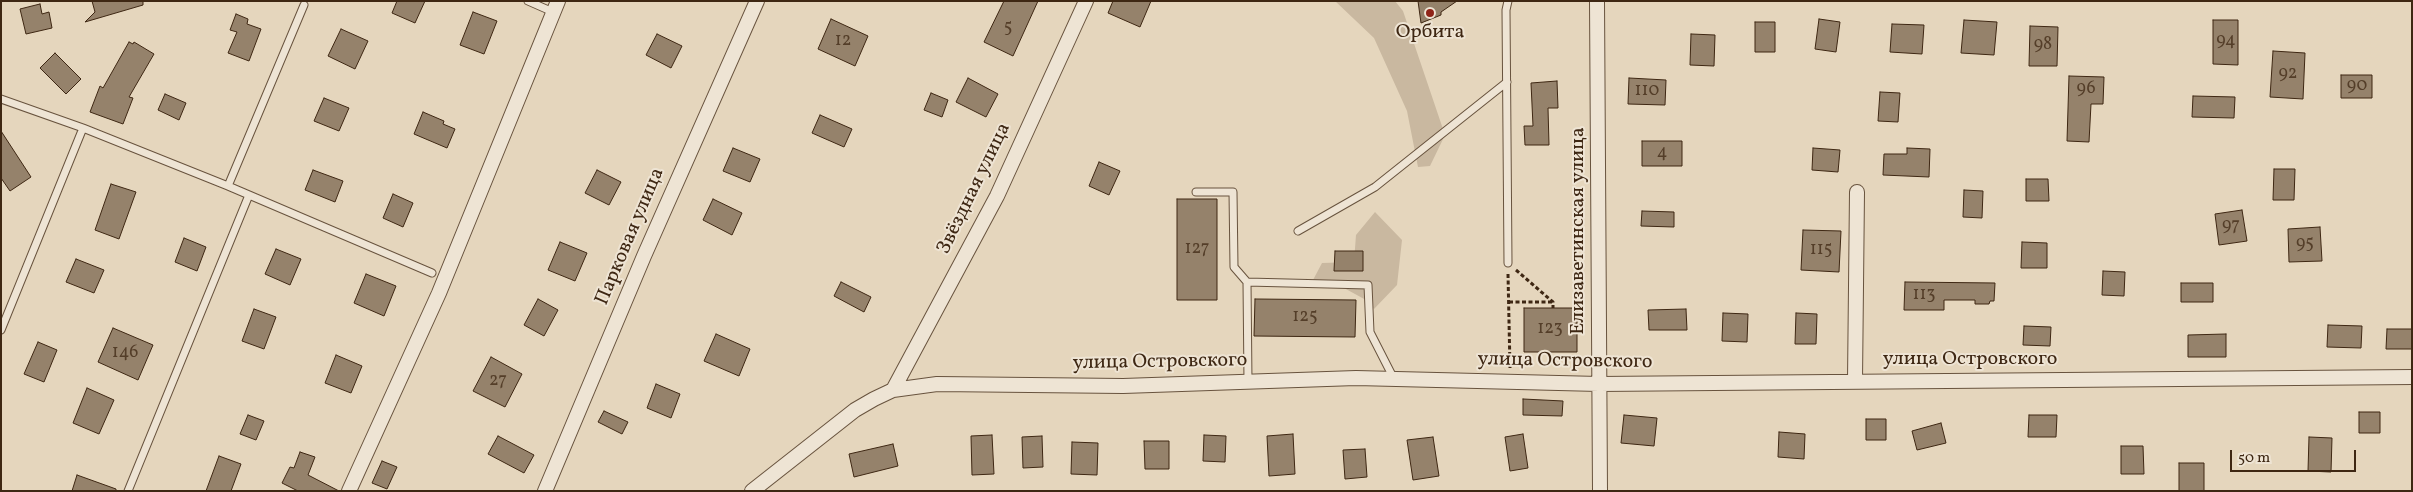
<!DOCTYPE html>
<html>
<head>
<meta charset="utf-8">
<style>
  body { margin:0 }
  #map { position:relative; width:2413px; height:492px; overflow:hidden; background:#e5d6bd; font-family:Vollkorn,serif }
  canvas { display:block }
  .frame { position:absolute; inset:0; border:2px solid #3e2713; pointer-events:none }
  .scale { position:absolute; left:2230px; top:450px; width:126px; height:22px; box-sizing:border-box; border:2px solid #3e2713; border-top:0; padding-left:6px; font-size:15px; line-height:18px; white-space:nowrap; color:#3e2713; -webkit-text-stroke:4px #eee4d4; paint-order:stroke }
</style>
</head>
<body>
<div id="map">
<canvas width="2413" height="492"></canvas>
<div class="frame"></div>
<div class="scale">50 m</div>
</div>
<script>
const ctx = document.querySelector('canvas').getContext('2d');
ctx.lineJoin = 'round';
function paint(path, color) { ctx.fillStyle = color; ctx.fill(path, 'evenodd'); }
const shape = rows => new Path2D(rows.map(r => 'M' + r).join(''));
function trace(path, color, width, dash) { ctx.strokeStyle = color; ctx.lineWidth = width; ctx.lineCap = dash ? 'butt' : 'round'; ctx.setLineDash(dash || []); ctx.stroke(path); }
function drawText(font, color, halo, rows, align = 'center') {
  ctx.font = font + ' Vollkorn,serif'; ctx.lineWidth = 4; ctx.setLineDash([]); ctx.textBaseline = 'middle'; ctx.strokeStyle = halo; ctx.fillStyle = color; for (const [text, x, y, turn = 0] of rows) {
    ctx.save(); ctx.translate(x, y); ctx.rotate((+turn || 0) * Math.PI / 180); ctx.textAlign = isNaN(turn) ? turn : align; if (halo) ctx.strokeText(text, 0, 0); ctx.fillText(text, 0, 0); ctx.restore();
  }
}
const green = shape([
  [1335,1,1395,1,1403,11,1445,135,1430,166,1418,167,1407,111,1374,38],
  [1375,212,1402,240,1397,285,1374,309,1366,300,1344,288,1313,280,1322,263,1354,262,1356,235]
]);
const building = shape([
  [92,1,143,1,143,5,85,22,95,12,92,1],
  [397,1,425,1,415,23,392,13,397,1],
  [1004,1,1038,1,1013,56,984,42,1004,1],
  [1113,1,1151,1,1140,27,1108,13,1113,1],
  [1418,1,1457,1,1441,12,1441,15,1421,23,1418,1],
  [40,4,42,14,49,12,52,28,26,34,20,9,40,4],
  [473,12,497,21,484,54,460,45,473,12],
  [236,14,248,19,247,24,261,29,249,61,228,53,237,32,230,30,236,14],
  [831,19,868,36,855,66,818,49,831,19],
  [1819,19,1840,22,1836,52,1815,49,1819,19],
  [1964,20,1997,22,1994,55,1961,53,1964,20],
  [2213,20,2238,20,2238,65,2213,64,2213,20],
  [1755,22,1775,22,1775,52,1755,52,1755,22],
  [1892,24,1924,25,1922,54,1890,52,1892,24],
  [2030,26,2058,27,2057,66,2029,66,2030,26],
  [341,29,368,41,355,69,328,56,341,29],
  [657,34,682,46,671,68,646,55,657,34],
  [1691,34,1715,35,1714,66,1690,65,1691,34],
  [129,42,133,44,134,42,154,54,129,97,133,98,123,124,90,112,100,86,103,88,129,42],
  [2273,51,2305,53,2303,99,2270,97,2273,51],
  [55,53,81,79,66,94,40,68,55,53],
  [2341,75,2372,75,2372,98,2341,98,2341,75],
  [2069,76,2104,77,2103,104,2091,104,2089,142,2067,141,2069,76],
  [968,78,998,94,986,117,956,102,968,78],
  [1629,78,1666,80,1665,105,1628,104,1629,78],
  [1557,81,1558,108,1548,108,1549,145,1525,145,1524,126,1533,126,1531,83,1557,81],
  [1880,92,1900,93,1898,122,1878,121,1880,92],
  [931,93,948,100,942,117,924,110,931,93],
  [165,94,186,103,179,120,158,110,165,94],
  [2193,96,2235,97,2234,118,2192,117,2193,96],
  [324,98,349,108,339,131,314,121,324,98],
  [423,112,444,121,443,124,455,129,447,148,414,134,423,112],
  [820,115,852,129,844,147,812,133,820,115],
  [1,131,31,177,10,191,1,178,1,131],
  [1642,141,1682,141,1682,166,1642,166,1642,141],
  [733,148,760,159,750,182,723,171,733,148],
  [1813,148,1840,150,1838,172,1812,170,1813,148],
  [1907,148,1930,149,1929,177,1883,175,1884,154,1907,154,1907,148],
  [1099,162,1120,171,1109,195,1089,186,1099,162],
  [2274,169,2295,169,2294,200,2273,200,2274,169],
  [313,170,343,181,335,202,305,190,313,170],
  [597,170,621,182,609,205,585,193,597,170],
  [2026,179,2048,179,2049,201,2026,201,2026,179],
  [111,184,136,192,119,239,95,230,111,184],
  [1964,190,1983,191,1982,218,1963,217,1964,190],
  [393,194,413,203,403,227,383,218,393,194],
  [713,199,742,213,732,235,703,220,713,199],
  [1177,199,1217,199,1217,300,1177,300,1177,199],
  [2242,210,2247,241,2219,245,2215,214,2242,210],
  [1642,211,1674,212,1674,227,1641,226,1642,211],
  [2320,227,2322,261,2289,262,2288,229,2320,227],
  [1803,230,1841,231,1839,272,1801,270,1803,230],
  [184,238,206,247,197,271,175,262,184,238],
  [560,242,587,253,575,281,548,270,560,242],
  [2022,242,2047,243,2047,268,2021,268,2022,242],
  [276,249,301,259,290,285,265,274,276,249],
  [1335,251,1363,251,1363,271,1334,271,1335,251],
  [76,259,104,270,94,293,66,282,76,259],
  [2103,271,2125,272,2124,296,2102,295,2103,271],
  [366,274,396,286,384,316,354,303,366,274],
  [841,282,871,297,864,312,834,296,841,282],
  [1905,282,1995,283,1994,301,1990,301,1989,304,1975,304,1975,300,1944,300,1944,310,1904,310,1905,282],
  [2181,283,2213,283,2213,302,2181,302,2181,283],
  [538,299,558,310,544,336,524,325,538,299],
  [1255,299,1356,300,1355,337,1254,336,1255,299],
  [1524,308,1577,308,1577,352,1524,352,1524,308],
  [254,309,276,317,264,349,242,341,254,309],
  [1686,309,1687,330,1649,330,1648,310,1686,309],
  [1723,313,1748,314,1747,342,1722,341,1723,313],
  [1796,313,1817,314,1816,344,1795,344,1796,313],
  [2328,325,2362,326,2361,348,2327,347,2328,325],
  [2024,326,2051,327,2050,346,2023,345,2024,326],
  [113,328,153,345,138,380,98,362,113,328],
  [2387,329,2412,329,2412,349,2386,349,2387,329],
  [716,334,750,349,739,376,704,361,716,334],
  [2226,334,2226,357,2188,357,2188,335,2226,334],
  [38,342,57,350,44,382,24,374,38,342],
  [336,355,362,366,351,393,325,383,336,355],
  [491,357,522,374,505,407,473,391,491,357],
  [656,384,680,394,671,418,647,408,656,384],
  [87,388,114,400,99,434,73,423,87,388],
  [1523,399,1563,401,1562,416,1523,415,1523,399],
  [604,411,628,422,622,434,598,422,604,411],
  [2359,412,2380,412,2380,433,2359,433,2359,412],
  [248,415,264,421,256,440,240,434,248,415],
  [1624,415,1657,418,1654,446,1621,443,1624,415],
  [2029,415,2057,415,2056,437,2028,437,2029,415],
  [1866,419,1886,419,1886,440,1866,440,1866,419],
  [1941,423,1946,443,1917,450,1912,431,1941,423],
  [1779,432,1805,434,1804,459,1778,457,1779,432],
  [1293,434,1295,474,1269,476,1267,436,1293,434],
  [1523,434,1528,468,1510,471,1505,437,1523,434],
  [992,435,994,474,972,475,971,436,992,435],
  [1204,435,1226,436,1225,462,1203,461,1204,435],
  [498,436,534,455,524,473,488,454,498,436],
  [1042,436,1043,467,1023,468,1022,437,1042,436],
  [1433,437,1439,476,1413,480,1407,440,1433,437],
  [2309,437,2332,438,2331,472,2308,471,2309,437],
  [1144,441,1169,441,1169,469,1145,469,1144,441],
  [1072,442,1098,443,1097,475,1071,474,1072,442],
  [893,444,898,466,854,477,849,454,893,444],
  [2121,446,2143,446,2144,474,2121,474,2121,446],
  [1365,449,1367,477,1345,479,1343,450,1365,449],
  [300,452,315,457,308,475,339,491,298,491,282,483,290,467,294,468,300,452],
  [219,456,241,464,231,491,206,491,219,456],
  [382,461,397,467,387,489,372,483,382,461],
  [2179,463,2204,463,2204,491,2179,491,2179,463],
  [77,475,116,489,116,491,72,491,77,475]
]);
const path = shape([
  [1516,270,1553,302,1553,308],
  [1508,274,1510,368],
  [1509,302,1552,302]
]);
const service = shape([
  [528,1,553,12],
  [1,99,83,128,228,186,432,273],
  [228,186,304,5],
  [1196,192,1233,192,1234,267,1247,282,1248,382],
  [1298,231,1375,187,1507,82],
  [1508,263,1506,10,1508,1],
  [1247,282,1368,285,1370,332,1394,379],
  [1,330,83,128],
  [128,491,249,195]
]);
const minor = shape([
  [1597,1,1600,491],
  [1855,380,1857,192],
  [893,390,997,196,1086,1],
  [349,491,439,293,558,1],
  [545,491,644,256,757,1],
  [752,491,855,410,874,399,893,390,937,384,1123,386,1356,378,1599,384,2412,377]
]);
const markers = [
  [1430,13,5,"#8f2418"]
];
const numberNames = [
  ["5",1008,29],
  ["12",843,42],
  ["94",2226,42],
  ["98",2043,46],
  ["92",2288,75],
  ["90",2357,87],
  ["96",2086,90],
  ["110",1647,92],
  ["4",1662,154],
  ["97",2231,227],
  ["95",2305,245],
  ["127",1197,250],
  ["115",1821,251],
  ["113",1924,296],
  ["125",1305,318],
  ["123",1550,330],
  ["146",125,354],
  ["27",498,382]
];
const poiNames = [
  ["Орбита",1430,33]
];
const streetNames = [
  ["Звёздная улица",975,189,-64],
  ["Елизаветинская улица",1579,231,-90],
  ["Парковая улица",631,237,-67],
  ["улица Островского",1970,360],
  ["улица Островского",1565,362,1],
  ["улица Островского",1160,363,-1]
];
paint(green, '#c9b8a0');
paint(building, '#95826b');
trace(building, '#3e2713', 1);
trace(service, '#68533e', 9);
trace(minor, '#68533e', 16);
trace(path, '#3e2713', 3, [4, 2.5]);
trace(service, '#eee4d4', 7);
trace(minor, '#eee4d4', 14);
for (const [x, y, r, color] of markers) { const dot = new Path2D(); dot.arc(x, y, r, 0, 2 * Math.PI); ctx.fillStyle = color; ctx.fill(dot); trace(dot, '#eee4d4', 2); }
drawText('18px', '#543e29', null, numberNames);
drawText('20px', '#3e2713', '#eee4d4', poiNames);
drawText('20px', '#3e2713', '#eee4d4', streetNames);
</script>
</body>
</html>
